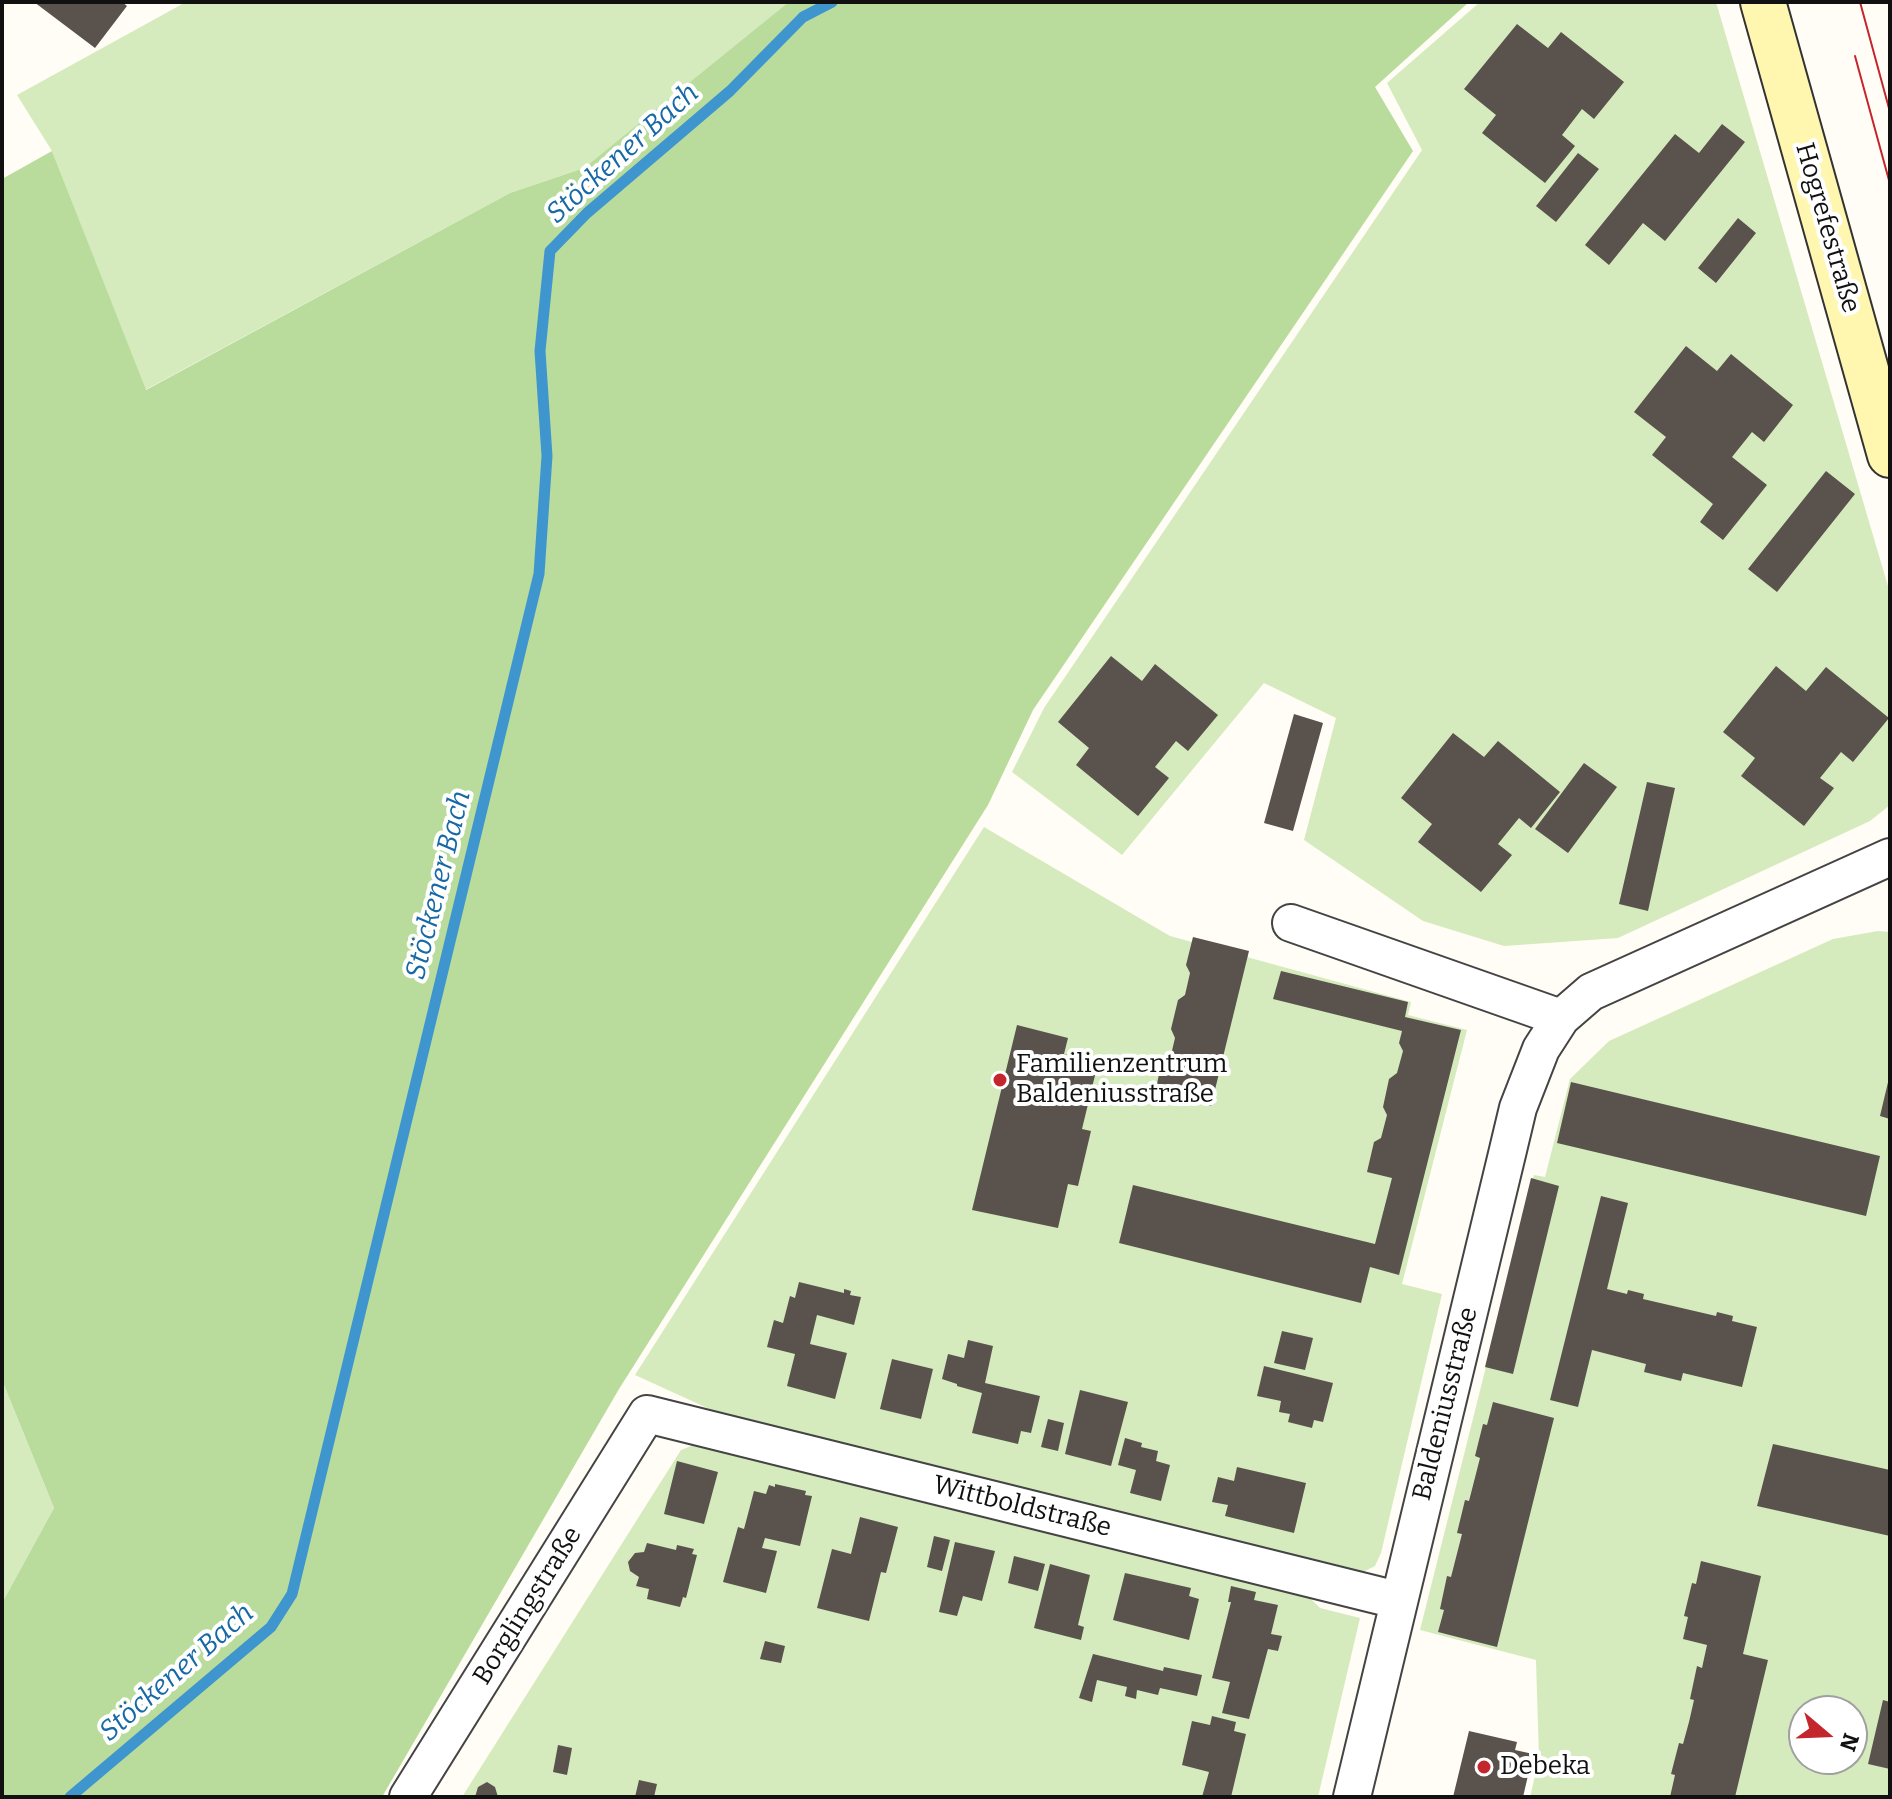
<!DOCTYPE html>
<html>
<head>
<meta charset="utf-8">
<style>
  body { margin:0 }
  #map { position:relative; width:1892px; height:1799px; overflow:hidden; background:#fffdf5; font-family:Bitter,serif }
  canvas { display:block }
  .frame { position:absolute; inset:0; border:4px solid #111; pointer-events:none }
  .north { position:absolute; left:1788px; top:1695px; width:80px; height:80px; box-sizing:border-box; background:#fff; border:2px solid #a0a0a0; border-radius:50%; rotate:109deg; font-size:22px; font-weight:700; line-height:32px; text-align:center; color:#111 }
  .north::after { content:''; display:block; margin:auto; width:28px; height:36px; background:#c4262e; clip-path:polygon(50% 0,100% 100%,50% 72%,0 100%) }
</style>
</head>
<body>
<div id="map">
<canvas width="1892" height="1799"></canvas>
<div class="frame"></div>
<div class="north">N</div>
</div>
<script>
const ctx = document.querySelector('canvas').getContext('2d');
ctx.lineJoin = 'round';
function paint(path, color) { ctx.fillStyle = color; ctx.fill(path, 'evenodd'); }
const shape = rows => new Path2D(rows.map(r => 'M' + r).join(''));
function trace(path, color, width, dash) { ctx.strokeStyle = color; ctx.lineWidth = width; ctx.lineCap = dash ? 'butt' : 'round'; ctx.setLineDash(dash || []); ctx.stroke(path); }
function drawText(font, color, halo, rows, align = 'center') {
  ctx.font = font + ' Bitter,serif'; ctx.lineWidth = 8; ctx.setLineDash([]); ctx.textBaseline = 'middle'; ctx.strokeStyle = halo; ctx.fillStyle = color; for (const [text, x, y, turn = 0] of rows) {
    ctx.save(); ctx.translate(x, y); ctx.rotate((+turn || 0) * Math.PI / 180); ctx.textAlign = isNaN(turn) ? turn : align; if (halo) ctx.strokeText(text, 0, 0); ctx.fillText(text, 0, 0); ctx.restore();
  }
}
const green = shape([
  [186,2,792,2,584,168,510,193,145,390,52,151,17,95],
  [1480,2,1716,2,1890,593,1890,805,1870,821,1618,938,1504,946,1423,921,1304,840,1336,718,1264,683,1122,855,1012,772,1044,708,1422,150,1387,83],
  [984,827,1170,936,1411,1002,1408,1015,1467,1030,1402,1284,1442,1294,1381,1553,1375,1566,1363,1572,1350,1573,716,1412,635,1375],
  [1878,931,1890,932,1890,1797,1530,1797,1539,1759,1536,1660,1420,1630,1534,1175,1545,1177,1570,1079,1609,1041,1833,939],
  [1804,1711,1852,1711,1852,1759,1804,1759],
  [2,1380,54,1508,2,1603],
  [696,1444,1306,1594,1320,1608,1360,1618,1318,1797,462,1797,681,1450]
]);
const forest = shape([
  [789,2,1469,2,1375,87,1413,151,1033,710,988,805,619,1389,382,1797,2,1797,2,1603,54,1508,2,1380,2,179,52,151,146,390,510,193,584,168]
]);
const stream = shape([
  [70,1797,271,1627,292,1594,539,574,547,456,540,351,550,251,587,213,730,91,803,17,832,2]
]);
const building = shape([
  [34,2,122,2,127,6,95,48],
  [1517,24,1548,48,1561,32,1624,82,1594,119,1582,109,1562,135,1575,146,1545,183,1482,133,1496,115,1464,89],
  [1722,124,1745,142,1665,241,1643,223,1609,265,1585,245,1675,134,1699,153],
  [1578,153,1599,169,1556,222,1536,206],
  [1738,218,1756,233,1716,283,1698,268],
  [1686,346,1717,371,1731,354,1793,405,1764,442,1752,432,1732,457,1767,485,1723,540,1700,522,1713,504,1652,455,1666,437,1634,412],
  [1826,471,1855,494,1777,592,1748,569],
  [1111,656,1142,681,1155,664,1218,715,1188,751,1176,741,1155,767,1169,778,1138,816,1076,765,1089,748,1058,722],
  [1776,666,1806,691,1826,667,1889,718,1853,762,1841,752,1820,778,1834,788,1804,826,1741,776,1755,758,1723,732],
  [1294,714,1323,723,1293,831,1264,823],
  [1453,733,1484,757,1498,741,1560,792,1531,828,1519,818,1498,844,1512,855,1481,892,1418,842,1432,824,1401,798],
  [1584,763,1617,787,1568,853,1535,829],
  [1647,782,1675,788,1648,911,1619,904],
  [1193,937,1249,951,1211,1106,1155,1093,1161,1065,1170,1059,1175,1038,1171,1029,1178,1000,1185,995,1190,973,1186,965],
  [1281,971,1408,1002,1405,1017,1461,1030,1399,1275,1370,1267,1361,1303,1119,1243,1133,1185,1375,1244,1392,1178,1367,1172,1374,1142,1381,1138,1387,1115,1383,1107,1389,1079,1397,1073,1403,1051,1399,1043,1402,1031,1273,999],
  [1017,1025,1068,1038,1064,1054,1098,1063,1082,1129,1091,1131,1078,1186,1068,1184,1058,1228,972,1210],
  [1889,1078,1890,1078,1890,1119,1880,1116],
  [1571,1082,1880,1156,1866,1216,1557,1143],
  [1531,1178,1559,1186,1513,1374,1485,1367],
  [1601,1196,1628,1203,1607,1289,1627,1294,1628,1290,1644,1294,1643,1299,1716,1316,1717,1312,1733,1316,1732,1321,1757,1327,1742,1387,1683,1373,1681,1381,1644,1372,1646,1364,1592,1350,1578,1407,1550,1400],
  [799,1282,844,1293,844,1289,851,1291,850,1295,861,1297,854,1325,817,1315,810,1344,847,1353,835,1399,787,1386,795,1354,767,1347,774,1320,783,1323,790,1296,795,1298],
  [1282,1331,1313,1338,1305,1370,1274,1363],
  [968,1340,993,1346,985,1383,1040,1396,1031,1433,1021,1431,1018,1444,972,1433,982,1393,957,1386,957,1384,942,1379,948,1354,964,1358],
  [892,1359,933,1369,921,1419,880,1409],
  [1264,1366,1333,1383,1323,1422,1314,1420,1312,1428,1288,1422,1290,1414,1279,1412,1281,1401,1257,1396],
  [1080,1390,1128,1402,1111,1466,1065,1454],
  [1493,1402,1554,1418,1497,1647,1438,1632,1444,1610,1440,1609,1447,1576,1451,1577,1462,1534,1457,1533,1465,1500,1469,1501,1480,1458,1475,1456,1483,1424,1487,1425],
  [1048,1419,1064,1423,1058,1451,1041,1447],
  [1125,1438,1142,1443,1141,1447,1158,1451,1156,1461,1170,1465,1161,1501,1130,1493,1136,1470,1118,1465],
  [1773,1444,1890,1470,1890,1536,1757,1506],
  [677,1461,718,1472,704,1524,664,1514],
  [1237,1467,1306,1483,1294,1533,1225,1516,1228,1505,1212,1502,1218,1477,1234,1481],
  [775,1484,806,1491,805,1495,812,1496,800,1546,765,1538,762,1548,777,1551,766,1593,723,1582,738,1527,744,1529,754,1491,766,1494,769,1485,775,1487],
  [860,1517,898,1527,886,1573,881,1572,869,1621,817,1608,832,1549,851,1554],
  [934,1536,950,1540,942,1571,927,1567],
  [955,1542,995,1551,982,1601,963,1596,957,1616,939,1612],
  [647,1543,676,1550,677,1545,694,1549,692,1554,697,1555,686,1598,683,1597,680,1607,647,1599,649,1589,636,1586,639,1577,630,1571,628,1562,635,1553,644,1552],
  [1014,1556,1045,1564,1038,1591,1008,1583],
  [1701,1561,1761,1576,1743,1654,1768,1660,1735,1797,1670,1797,1675,1775,1671,1774,1679,1743,1683,1744,1689,1722,1694,1700,1690,1699,1697,1666,1702,1668,1707,1645,1683,1639,1688,1617,1684,1616,1692,1583,1696,1584],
  [1050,1564,1090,1575,1078,1625,1084,1627,1081,1640,1034,1628],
  [1125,1573,1191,1588,1189,1596,1199,1599,1189,1640,1113,1620],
  [1231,1586,1256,1592,1254,1600,1278,1605,1271,1634,1282,1636,1278,1651,1268,1649,1249,1719,1222,1713,1230,1682,1212,1678,1231,1602,1228,1602],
  [765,1641,785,1646,781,1663,760,1659],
  [1093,1654,1163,1671,1164,1667,1202,1675,1197,1696,1160,1688,1158,1695,1137,1690,1136,1699,1125,1696,1127,1687,1097,1680,1092,1702,1079,1698],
  [1883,1700,1890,1702,1890,1769,1868,1764],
  [1212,1716,1236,1722,1234,1731,1246,1734,1231,1797,1202,1797,1209,1772,1182,1765,1192,1721,1210,1725],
  [1469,1731,1517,1742,1515,1750,1533,1754,1523,1797,1453,1797],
  [558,1745,572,1748,567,1775,553,1772],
  [639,1780,657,1784,654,1797,635,1797],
  [487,1782,495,1787,498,1797,475,1797,478,1787]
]);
const street = shape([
  [1291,923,1561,1018],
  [408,1797,647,1414,1397,1600],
  [1352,1797,1508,1150,1518,1108,1541,1049,1561,1018,1591,992,1890,857]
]);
const secondary = shape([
  [1763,2,1890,455]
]);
const tram = shape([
  [1860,2,1890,112],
  [1855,56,1890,184]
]);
const markers = [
  [1000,1080,8,"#c4262e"],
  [1484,1767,8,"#c4262e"]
];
const streetNames = [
  ["Hogrefestraße",1827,228,74],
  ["Baldeniusstraße",1446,1404,-76],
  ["Wittboldstraße",1022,1507,14],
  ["Borglingstraße",528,1606,-58]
];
const poiNames = [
  ["Familienzentrum",1016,1065],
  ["Baldeniusstraße",1016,1095],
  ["Debeka",1500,1767]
];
const waterNames = [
  ["Stöckener Bach",623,154,-42],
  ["Stöckener Bach",439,885,-76],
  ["Stöckener Bach",177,1673,-41]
];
paint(green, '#d5ebbd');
paint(forest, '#b9dc9c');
trace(stream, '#3f96cf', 11);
paint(building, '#5a524d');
trace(street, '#444', 40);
trace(secondary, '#333', 48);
trace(street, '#fff', 36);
trace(secondary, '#fff6b0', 44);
trace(tram, '#c4262e', 2);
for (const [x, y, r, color] of markers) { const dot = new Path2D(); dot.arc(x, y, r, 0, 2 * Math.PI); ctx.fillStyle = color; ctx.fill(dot); trace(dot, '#fff', 3); }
drawText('26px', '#111', '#fff', streetNames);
drawText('26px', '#111', '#fff', poiNames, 'left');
drawText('italic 28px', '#1768a6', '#fff', waterNames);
</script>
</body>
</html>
